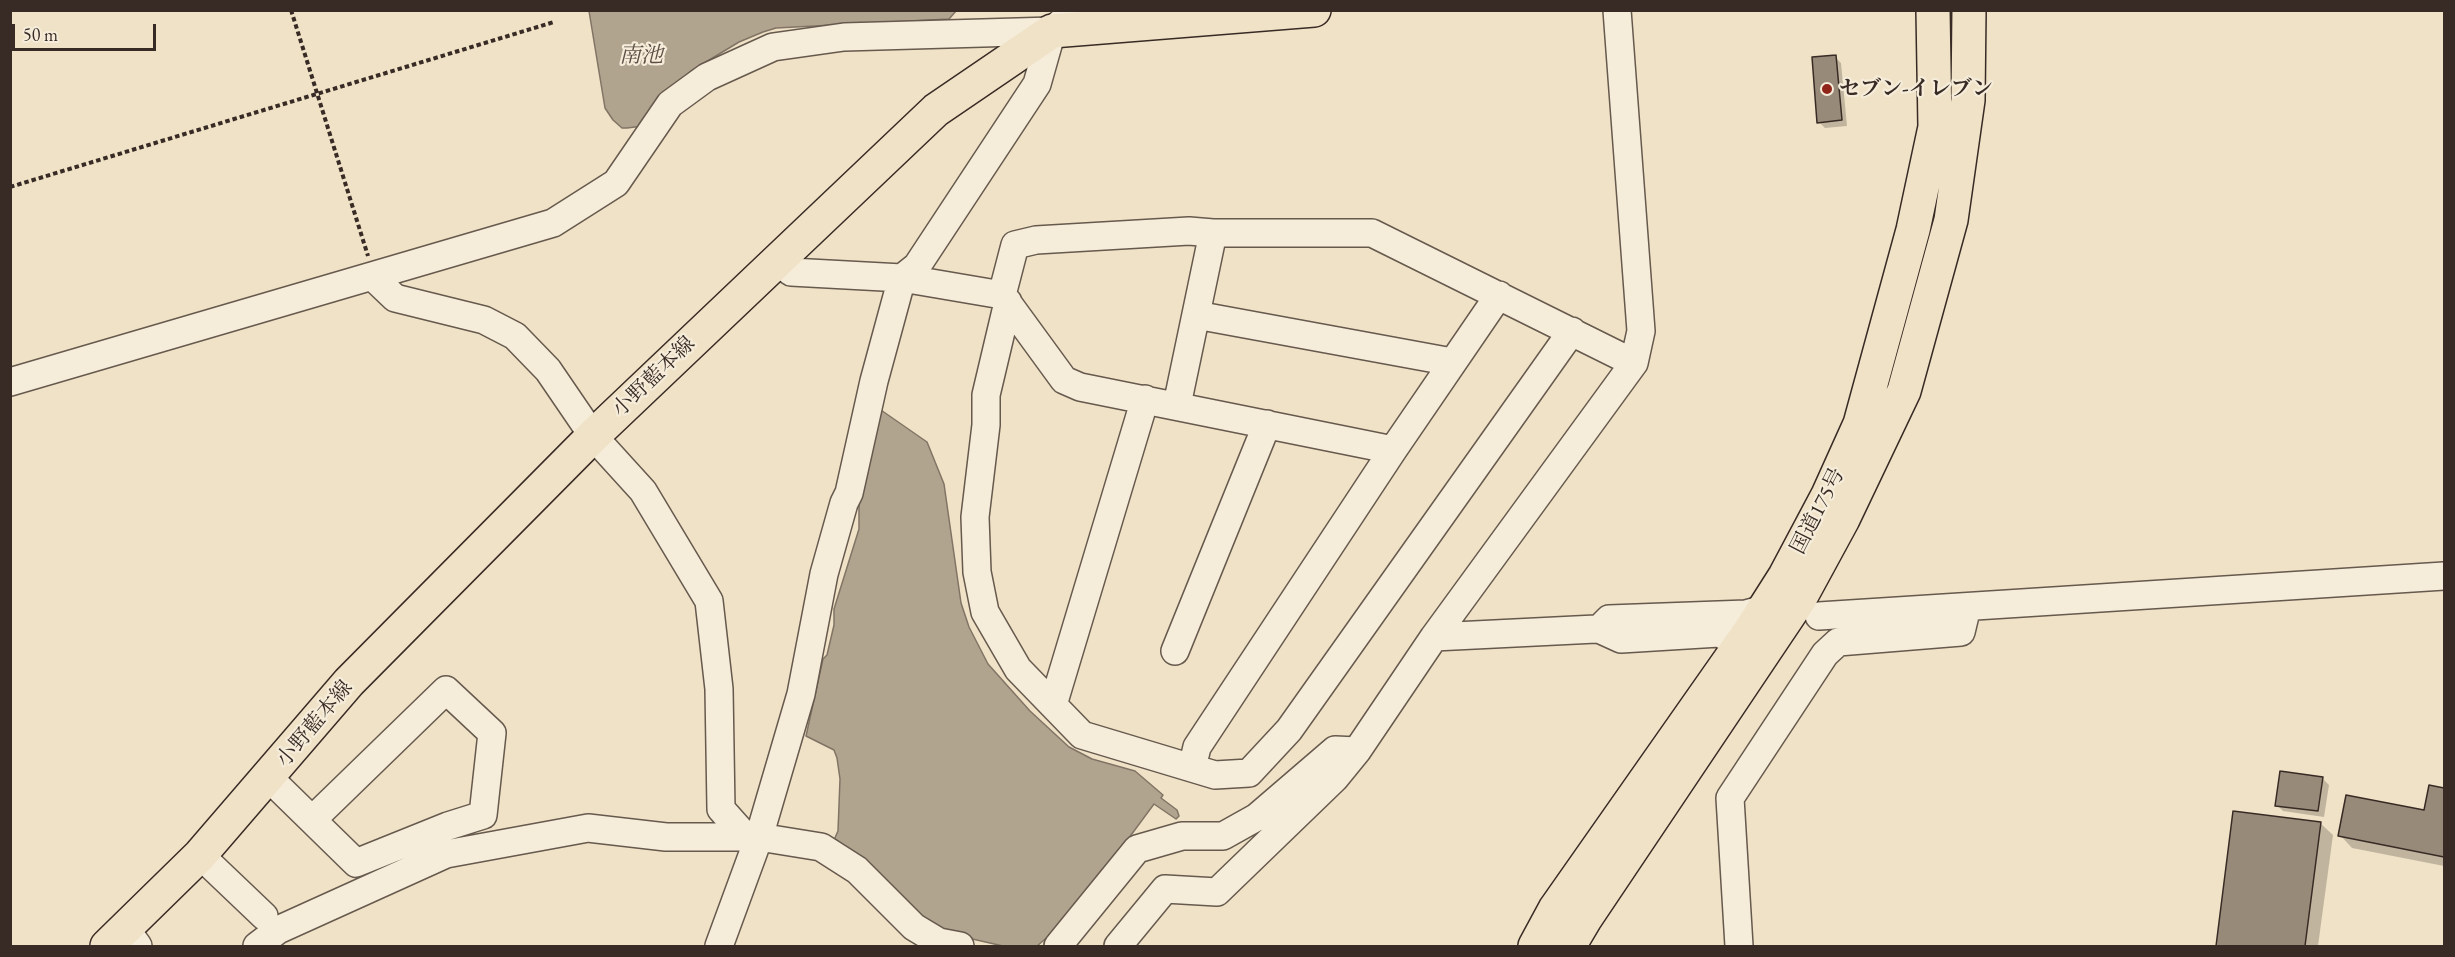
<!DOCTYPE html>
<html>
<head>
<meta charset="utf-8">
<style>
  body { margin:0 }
  #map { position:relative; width:2455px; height:957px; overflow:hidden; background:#f0e2c6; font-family:"EB Garamond",serif }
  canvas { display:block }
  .frame { position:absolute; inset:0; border:12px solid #382b25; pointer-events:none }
  .scale { position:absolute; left:12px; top:24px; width:144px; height:27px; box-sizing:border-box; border:3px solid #382b25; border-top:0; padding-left:8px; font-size:18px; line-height:21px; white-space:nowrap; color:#382b25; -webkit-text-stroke:4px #f5ecda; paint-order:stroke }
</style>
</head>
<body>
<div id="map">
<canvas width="2455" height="957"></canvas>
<div class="frame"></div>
<div class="scale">50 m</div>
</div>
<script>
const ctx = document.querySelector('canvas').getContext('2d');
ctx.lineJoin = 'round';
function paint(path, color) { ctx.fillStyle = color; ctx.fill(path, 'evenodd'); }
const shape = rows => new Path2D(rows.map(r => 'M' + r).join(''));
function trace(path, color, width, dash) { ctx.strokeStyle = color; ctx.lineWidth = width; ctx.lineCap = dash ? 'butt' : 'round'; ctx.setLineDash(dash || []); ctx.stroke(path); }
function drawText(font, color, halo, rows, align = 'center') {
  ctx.font = font + ' "EB Garamond","Noto Serif JP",serif'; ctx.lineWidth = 4.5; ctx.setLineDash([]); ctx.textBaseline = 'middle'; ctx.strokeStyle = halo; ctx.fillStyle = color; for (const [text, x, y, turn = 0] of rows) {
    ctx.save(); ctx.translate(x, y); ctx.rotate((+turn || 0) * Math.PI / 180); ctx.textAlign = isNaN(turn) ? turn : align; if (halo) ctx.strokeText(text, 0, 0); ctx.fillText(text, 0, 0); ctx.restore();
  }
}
const water = shape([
  [589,11,956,11,949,19,776,28,763,32,739,42,691,71,669,90,643,126,627,128,622,128,613,120,605,108,589,11],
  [878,408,927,442,944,484,961,603,969,627,988,664,1030,711,1069,747,1092,759,1135,771,1163,795,1161,798,1177,810,1179,816,1176,819,1154,804,1103,873,1056,930,1037,946,1003,946,933,930,834,840,838,831,840,779,837,758,834,750,806,736,823,659,827,655,834,625,834,609,859,529,859,500,878,408]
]);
const shadow = shape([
  [1835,57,1841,63,1847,126,1825,128,1819,122],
  [2323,779,2329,785,2324,817,2283,811,2277,805],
  [2430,786,2444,789,2444,866,2352,848,2340,835,2425,812],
  [2235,812,2320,823,2333,835,2318,946,2217,946]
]);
const building = shape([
  [1836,55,1842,120,1817,123,1812,57,1836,55],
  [2280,771,2323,777,2318,811,2275,806,2280,771],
  [2429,785,2444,788,2444,857,2338,836,2346,795,2424,810,2429,785],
  [2233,811,2321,822,2305,946,2216,946,2233,811]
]);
const path = shape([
  [291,10,368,256],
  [10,187,554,22]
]);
const minor = shape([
  [777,260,791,272,902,278,1002,295,1064,380,1080,387,1393,450],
  [373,277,395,298,484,320,515,336,548,370,593,436,643,491,709,601,719,689,721,809,746,837],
  [1002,295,1015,245,1036,240,1189,231,1213,233],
  [1008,302,986,395,986,425,975,517,977,572,985,612,1018,669,1082,735,1215,775,1249,773,1289,730,1572,331],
  [1196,315,1452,362],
  [10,382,553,223,616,183,670,104,707,77,773,47,844,37,1052,31],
  [1177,405,1213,233,1372,233,1634,363],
  [1819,616,2444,576],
  [1434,637,1616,628],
  [1741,645,1719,633,1621,639,1599,629,1609,619,1746,614,1764,609],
  [1175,651,1267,424],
  [1053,705,1145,399],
  [1192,768,1197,747,1393,450,1499,295],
  [269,778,312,820,356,863,448,826,483,815,492,733,446,690,312,820],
  [200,855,264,916],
  [125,928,138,946],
  [257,946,278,930,446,854,588,828,666,837,759,837,821,847,857,870,914,927,939,942,960,946],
  [719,946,759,837,801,694,824,574,844,503,849,493,874,381,902,278,917,266,1037,84,1052,31,1075,10],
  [1058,946,1137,849,1182,836,1223,836,1257,817,1335,750,1357,751],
  [1118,946,1165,889,1217,892,1335,778,1357,751,1434,637,1634,363,1641,331,1617,10],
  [1739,946,1730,798,1825,654,1838,642,1961,632,1967,607]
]);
const major = shape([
  [107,946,200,855,349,682,593,436,936,110,1052,31,1314,10]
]);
const highway = shape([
  [1535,946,1555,909,1750,631,1785,576,1828,495,1860,424,1913,230,1935,127,1933,10],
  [1569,946,1585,919,1799,600,1843,519,1904,391,1951,220,1968,100,1969,10]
]);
const markers = [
  [1827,89,6,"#8f2418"]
];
const poiNames = [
  ["セブン-イレブン",1839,89]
];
const streetNames = [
  ["小野藍本線",654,377,-44],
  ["国道175号",1818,511,-63],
  ["小野藍本線",315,724,-50]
];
const waterNames = [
  ["南池",641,56]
];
paint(water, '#b1a48f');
trace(water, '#817465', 1.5);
paint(shadow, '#0003');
paint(building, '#988a79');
trace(building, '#382b25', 1.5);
trace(minor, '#66594d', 30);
trace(major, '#382b25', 36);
trace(highway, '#382b25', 36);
trace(path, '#382b25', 4, [4.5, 3]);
trace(minor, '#f5ecda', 27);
trace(major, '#f0e2c6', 33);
trace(highway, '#f0e2c6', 33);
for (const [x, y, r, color] of markers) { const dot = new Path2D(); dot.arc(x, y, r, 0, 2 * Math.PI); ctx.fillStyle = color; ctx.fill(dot); trace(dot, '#f5ecda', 2); }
drawText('bold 21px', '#382b25', '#f5ecda', poiNames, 'left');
drawText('21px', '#382b25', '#f5ecda', streetNames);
drawText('italic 22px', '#5c4f45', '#f5ecda', waterNames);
</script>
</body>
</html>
